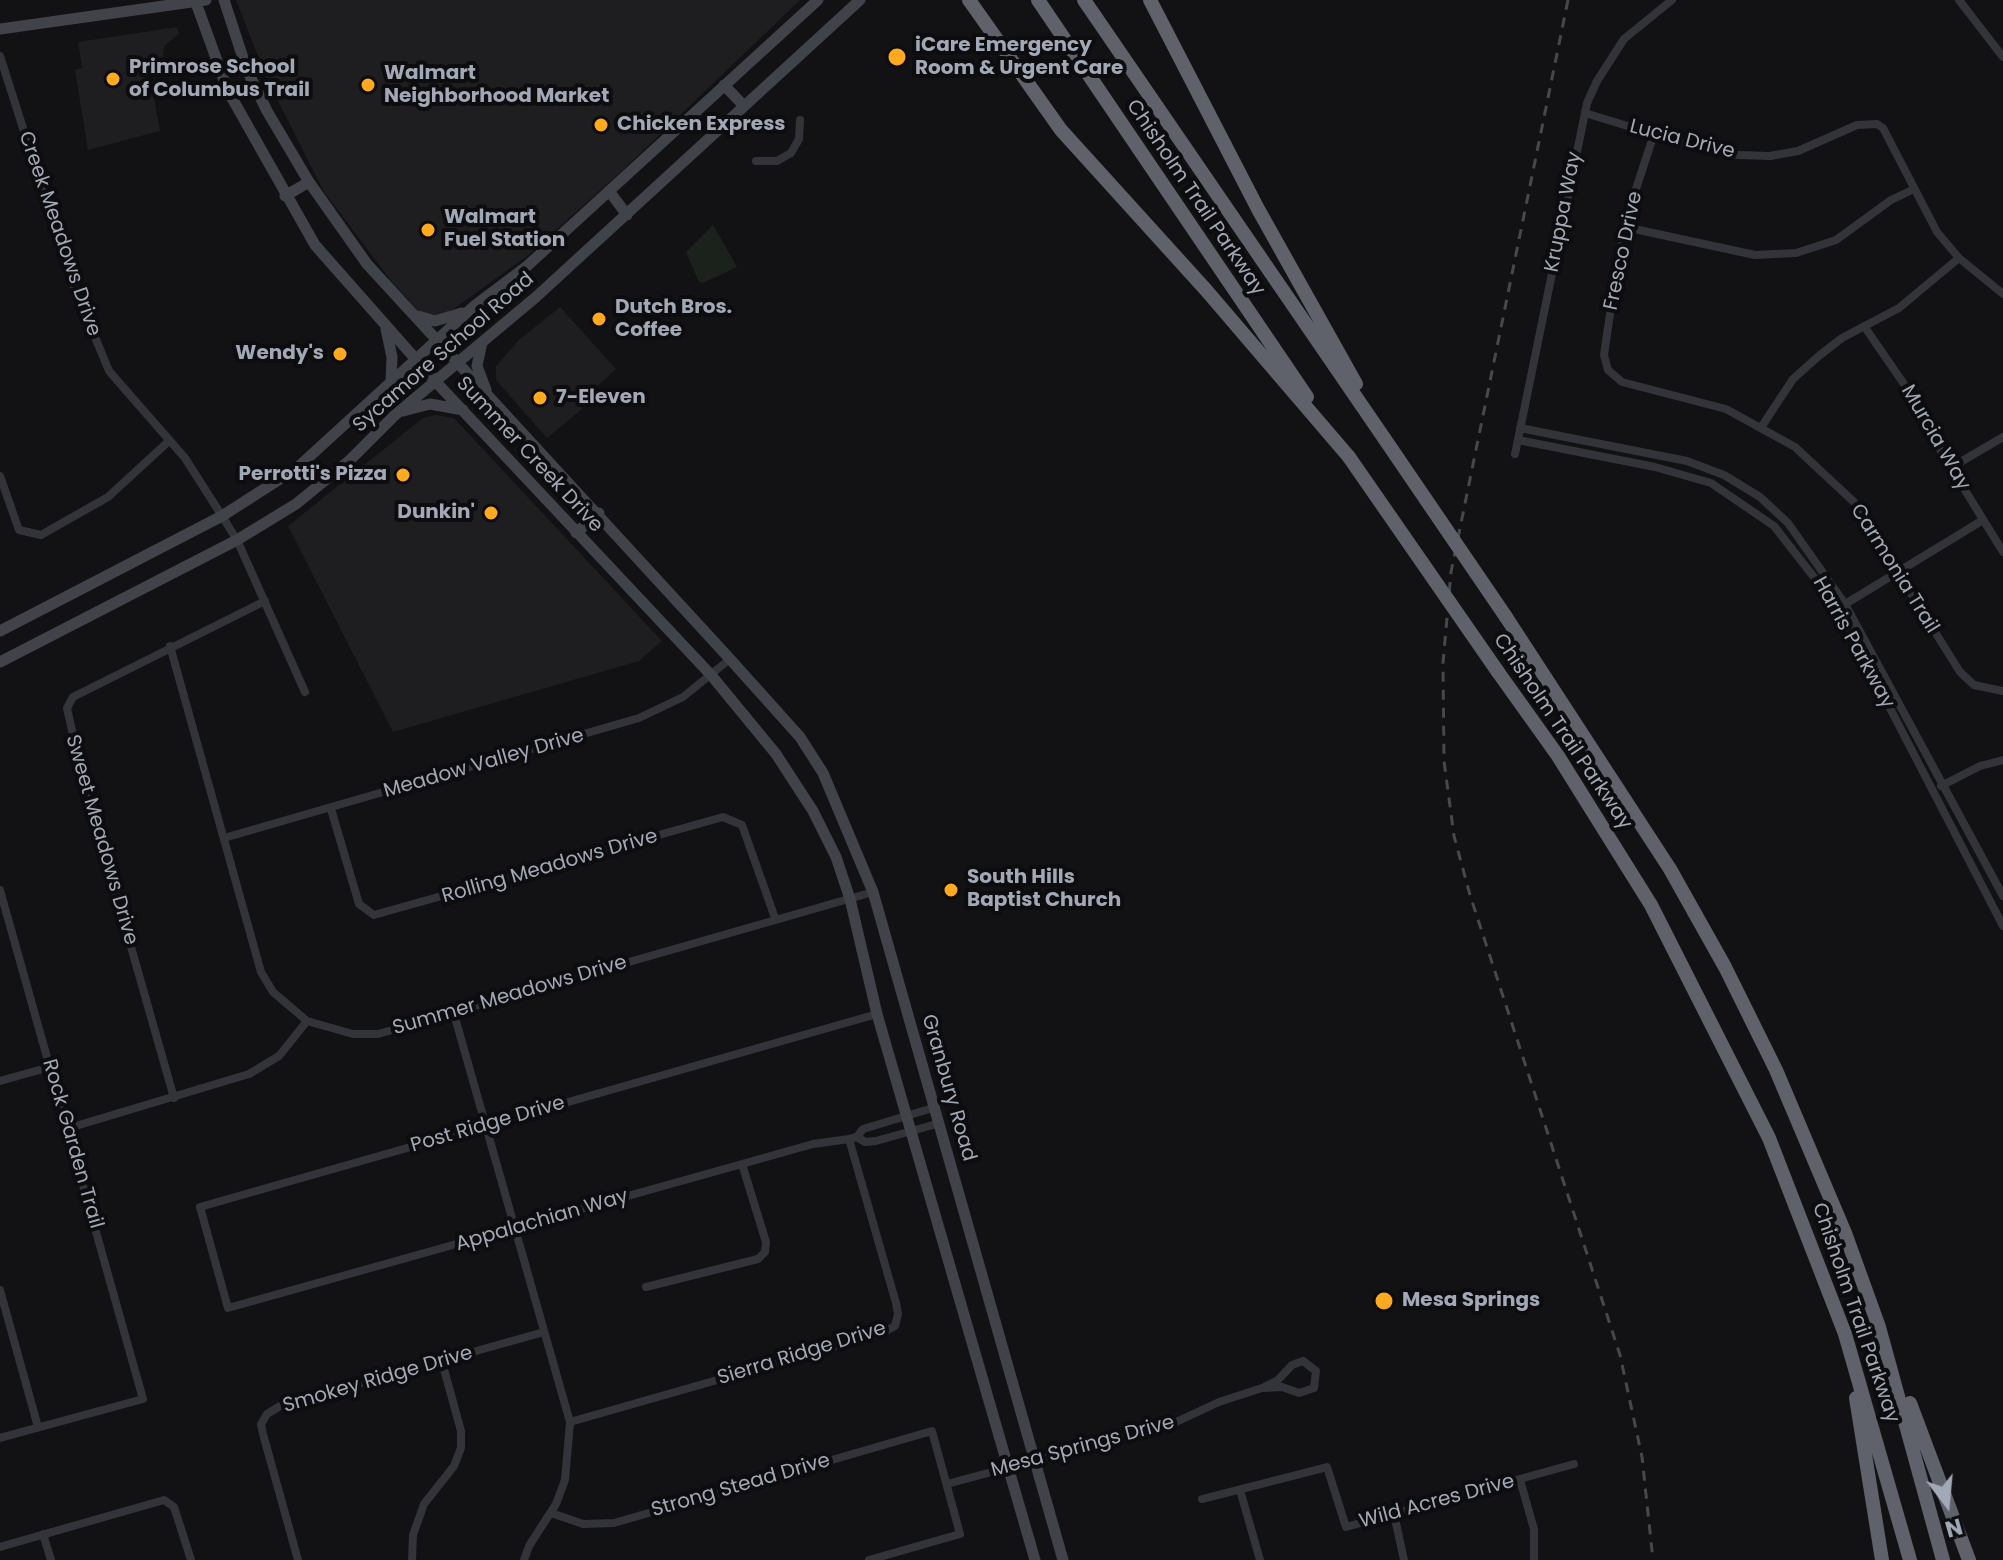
<!DOCTYPE html>
<html>
<head>
<meta charset="utf-8">
<style>
  body { margin:0 }
  #map { position:relative; width:2003px; height:1560px; overflow:hidden; background:#121214; font-family:Poppins,sans-serif }
  canvas { display:block }
  .north { position:absolute; left:1907px; top:1464px; width:80px; height:80px; -webkit-text-stroke:6px #0d0d0f; paint-order:stroke; rotate:164deg; font-size:22px; font-weight:700; line-height:32px; text-align:center; color:#a2a9b6 }
  .north::after { content:''; display:block; margin:auto; width:28px; height:36px; background:#a2a9b6; clip-path:polygon(50% 0,100% 100%,50% 72%,0 100%) }
</style>
</head>
<body>
<div id="map">
<canvas width="2003" height="1560"></canvas>
<div class="north">N</div>
</div>
<script>
const ctx = document.querySelector('canvas').getContext('2d');
ctx.lineJoin = 'round';
function paint(path, color) { ctx.fillStyle = color; ctx.fill(path, 'evenodd'); }
const shape = rows => new Path2D(rows.map(r => 'M' + r).join(''));
function trace(path, color, width, dash) { ctx.strokeStyle = color; ctx.lineWidth = width; ctx.lineCap = dash ? 'butt' : 'round'; ctx.setLineDash(dash || []); ctx.stroke(path); }
function drawText(font, color, halo, rows, align = 'center') {
  ctx.font = font + ' Poppins,sans-serif'; ctx.lineWidth = 8; ctx.setLineDash([]); ctx.textBaseline = 'middle'; ctx.strokeStyle = halo; ctx.fillStyle = color; for (const [text, x, y, turn = 0] of rows) {
    ctx.save(); ctx.translate(x, y); ctx.rotate((+turn || 0) * Math.PI / 180); ctx.textAlign = isNaN(turn) ? turn : align; if (halo) ctx.strokeText(text, 0, 0); ctx.fillText(text, 0, 0); ctx.restore();
  }
}
const built = shape([
  [236,0,800,0,623,170,527,256,448,313,435,316,419,312,392,282,324,192,267,79],
  [177,27,179,34,164,46,163,57,147,60,160,131,88,150,75,70,82,68,78,42],
  [560,307,616,369,579,403,582,409,547,438,496,380,496,366,519,340],
  [436,415,454,418,662,641,639,661,393,732,288,526,423,418]
]);
const green = shape([
  [713,225,737,267,703,283,699,282,686,252]
]);
const street = shape([
  [1959,0,2003,57],
  [0,56,71,279,109,371,185,458,222,516,237,540,305,692],
  [1585,113,1706,150,1739,155,1770,156,1798,151,1857,125,1877,124,1883,128,1937,232,1959,258,2003,294],
  [1654,134,1633,198,1616,273,1604,355,1608,370,1622,382,1726,409,1795,447,1854,502,1960,672,1974,685,2003,691],
  [756,161,777,161,791,153,799,139,800,120],
  [1625,227,1755,255,1796,253,1836,240,1891,200,1912,190],
  [1864,326,1904,384,1920,417,2003,552],
  [1762,426,1793,379,1820,355,1842,338,1899,308,1959,258],
  [1520,428,1687,461,1724,475,1760,497,1788,523,1845,604,2003,896],
  [1518,440,1655,467,1711,483,1774,526,1838,608,2003,926],
  [1515,454,1587,103,1597,81,1624,39,1672,0],
  [1952,467,2003,437],
  [0,476,19,530,41,535,108,497,169,441],
  [1842,606,1983,520],
  [170,646,261,972,273,992,307,1021,353,1034,378,1034,873,892],
  [1941,786,1980,766,2003,760],
  [331,809,359,904,374,915,723,817,742,825,775,918],
  [224,838,639,718,683,697,730,659],
  [0,890,143,1399,0,1438],
  [454,1014,570,1422,565,1480,556,1504,529,1546,524,1560],
  [877,1014,200,1207,228,1308,742,1164,813,1144,849,1139,857,1137,863,1129,936,1107],
  [0,1081,50,1067],
  [174,1098,81,771,67,708,73,697,265,601],
  [69,1128,249,1074,279,1056,307,1021],
  [857,1137,865,1142,876,1141,940,1123],
  [646,1287,758,1259,765,1252,766,1242,742,1164],
  [0,1290,38,1427],
  [1303,1361,1316,1371,1314,1388,1299,1393,1282,1387,1262,1388,1278,1380,1292,1365,1303,1361],
  [570,1422,882,1333,895,1326,898,1314,896,1303,849,1139],
  [1520,1480,1534,1529,1534,1560],
  [947,1484,1174,1423,1219,1402,1262,1388],
  [1240,1490,1260,1560],
  [1202,1499,1327,1467,1346,1527,1574,1464],
  [551,1513,583,1524,614,1523,932,1431,960,1534,869,1560],
  [1394,1514,1404,1560],
  [43,1534,51,1560],
  [0,1547,164,1500,174,1507,191,1560],
  [298,1560,263,1434,261,1424,267,1414,280,1406,544,1332],
  [412,1560,413,1535,424,1504,454,1466,461,1448,461,1431,442,1362]
]);
const secondary = shape([
  [195,0,228,91,315,245,435,381,711,675,776,754,813,811,836,857,850,899,877,1014,1035,1560],
  [224,0,247,70,267,111,309,182,367,264,730,659,800,737,823,773,873,892,1063,1560],
  [0,29,206,0],
  [724,85,744,106],
  [609,191,627,215],
  [285,196,309,182],
  [418,316,435,321,462,313],
  [386,329,392,357,391,382],
  [482,342,477,366,486,390],
  [403,411,430,404,463,410],
  [576,533,599,513],
  [0,631,222,516,297,468,473,307,526,267,818,0],
  [0,662,237,540,296,504,350,460,395,415,536,297,860,0]
]);
const highway = shape([
  [969,0,1061,130,1206,290,1349,457],
  [1038,0,1307,397],
  [1084,0,1384,438],
  [1150,0,1258,209,1356,384],
  [1506,617,1670,869,1725,967,1776,1070,1845,1233,1879,1327,1943,1560],
  [1498,672,1558,756,1651,905,1769,1138,1845,1334,1910,1560],
  [1856,1398,1882,1560],
  [1910,1403,1969,1560]
]);
const rail = shape([
  [1568,0,1451,572,1443,663,1444,761,1454,836,1470,895,1620,1355,1642,1457,1653,1560]
]);
const highwayBridge = shape([
  [1384,438,1506,617],
  [1349,457,1498,672]
]);
const markers = [
  [897,57,10,"#ffa91f"],
  [113,79,8,"#ffa91f"],
  [368,85,8,"#ffa91f"],
  [601,125,8,"#ffa91f"],
  [428,230,8,"#ffa91f"],
  [599,319,8,"#ffa91f"],
  [340,354,8,"#ffa91f"],
  [540,398,8,"#ffa91f"],
  [403,475,8,"#ffa91f"],
  [491,513,8,"#ffa91f"],
  [951,890,8,"#ffa91f"],
  [1384,1301,10,"#ffa91f"]
];
const poiNames = [
  ["iCare Emergency",915,46],
  ["Room & Urgent Care",915,69],
  ["Primrose School",129,68],
  ["of Columbus Trail",129,91],
  ["Walmart",384,74],
  ["Neighborhood Market",384,97],
  ["Chicken Express",617,125],
  ["Walmart",444,218],
  ["Fuel Station",444,241],
  ["Dutch Bros.",615,308],
  ["Coffee",615,331],
  ["Wendy's",324,354,"right"],
  ["7-Eleven",556,398],
  ["Perrotti's Pizza",387,475,"right"],
  ["Dunkin'",475,513,"right"],
  ["South Hills",967,878],
  ["Baptist Church",967,901],
  ["Mesa Springs",1402,1301]
];
const streetNames = [
  ["Lucia Drive",1682,140,14],
  ["Chisholm Trail Parkway",1195,198,56],
  ["Kruppa Way",1564,212,-79],
  ["Creek Meadows Drive",59,234,71],
  ["Fresco Drive",1624,251,-78],
  ["Sycamore School Road",444,353,-41],
  ["Murcia Way",1935,438,60],
  ["Summer Creek Drive",529,455,47],
  ["Carmonia Trail",1894,569,58],
  ["Harris Parkway",1853,643,61],
  ["Chisholm Trail Parkway",1562,732,56],
  ["Meadow Valley Drive",484,764,-16],
  ["Sweet Meadows Drive",101,840,74],
  ["Rolling Meadows Drive",550,867,-16],
  ["Summer Meadows Drive",510,996,-16],
  ["Granbury Road",948,1088,74],
  ["Post Ridge Drive",488,1125,-16],
  ["Rock Garden Trail",72,1144,74],
  ["Appalachian Way",542,1221,-16],
  ["Chisholm Trail Parkway",1855,1313,71],
  ["Sierra Ridge Drive",802,1354,-17],
  ["Smokey Ridge Drive",378,1380,-16],
  ["Mesa Springs Drive",1083,1447,-15],
  ["Strong Stead Drive",741,1486,-16],
  ["Wild Acres Drive",1437,1502,-15]
];
paint(built, '#1e1e21');
paint(green, '#1a221b');
trace(street, '#333439', 8);
trace(secondary, '#41434a', 11);
trace(highway, '#5f626b', 14);
trace(rail, '#46484f', 3, [10, 8]);
trace(highwayBridge, '#5f626b', 14);
for (const [x, y, r, color] of markers) { const dot = new Path2D(); dot.arc(x, y, r, 0, 2 * Math.PI); ctx.fillStyle = color; ctx.fill(dot); trace(dot, '#0d0d0f', 3); }
drawText('bold 20px', '#a2a9b6', '#0d0d0f', poiNames, 'left');
drawText('20px', '#a2a9b6', '#0d0d0f', streetNames);
</script>
</body>
</html>
